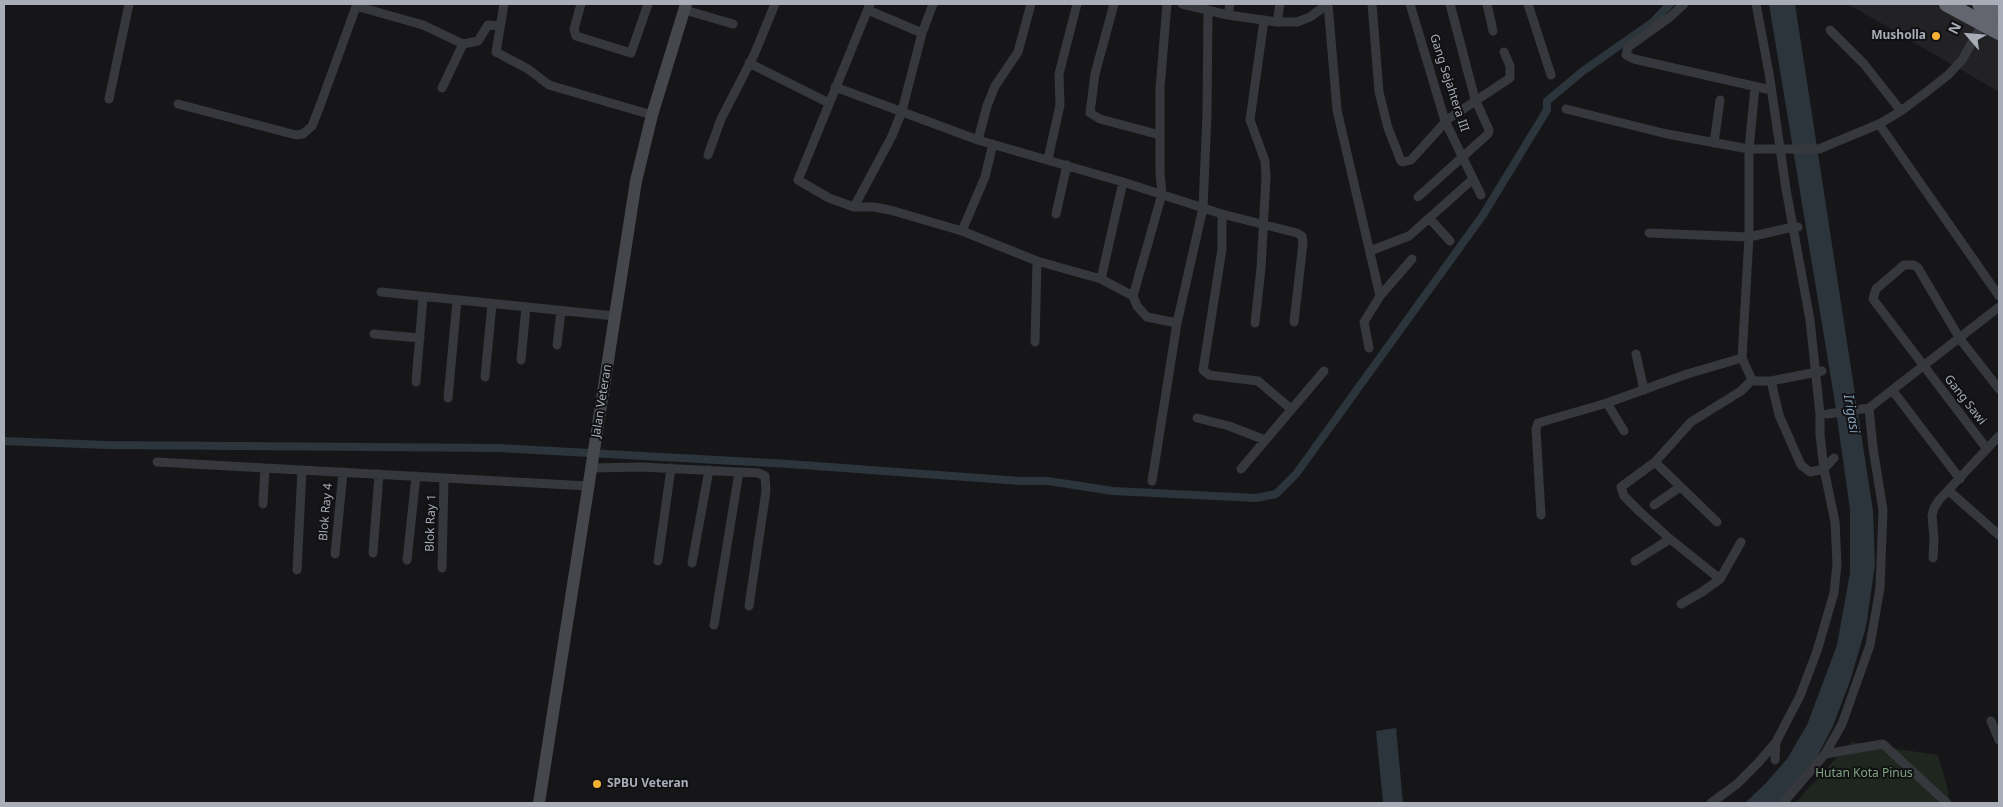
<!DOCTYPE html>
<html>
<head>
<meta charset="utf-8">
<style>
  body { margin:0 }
  #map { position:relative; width:2003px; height:807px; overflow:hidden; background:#161618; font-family:"Noto Sans",sans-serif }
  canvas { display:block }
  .frame { position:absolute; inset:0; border:5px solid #a8adb8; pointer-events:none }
  .north { position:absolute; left:1943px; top:10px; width:50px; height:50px; -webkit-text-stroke:4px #111113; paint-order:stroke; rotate:297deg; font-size:14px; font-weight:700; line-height:20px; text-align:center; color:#a8adb8 }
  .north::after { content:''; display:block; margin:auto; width:18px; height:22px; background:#a8adb8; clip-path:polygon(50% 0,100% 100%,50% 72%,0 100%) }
</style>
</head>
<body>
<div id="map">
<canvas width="2003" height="807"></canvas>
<div class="frame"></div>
<div class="north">N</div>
</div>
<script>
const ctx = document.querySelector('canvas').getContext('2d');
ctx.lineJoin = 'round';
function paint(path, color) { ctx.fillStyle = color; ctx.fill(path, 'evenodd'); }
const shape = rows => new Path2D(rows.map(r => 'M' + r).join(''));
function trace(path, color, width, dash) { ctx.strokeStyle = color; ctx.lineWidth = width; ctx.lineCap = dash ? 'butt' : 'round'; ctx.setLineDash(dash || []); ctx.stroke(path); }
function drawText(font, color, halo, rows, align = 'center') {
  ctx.font = font + ' "Noto Sans",sans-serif'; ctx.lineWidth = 4; ctx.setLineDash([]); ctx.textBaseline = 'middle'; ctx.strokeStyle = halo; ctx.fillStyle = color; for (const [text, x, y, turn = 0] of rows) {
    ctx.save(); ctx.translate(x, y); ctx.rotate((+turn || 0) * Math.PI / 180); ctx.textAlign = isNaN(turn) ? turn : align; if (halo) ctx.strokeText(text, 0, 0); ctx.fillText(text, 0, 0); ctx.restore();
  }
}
const built = shape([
  [1848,4,1944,4,1999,36,1999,92]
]);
const green = shape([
  [1851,742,1938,755,1947,786,1950,803,1795,803]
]);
const water = shape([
  [1769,4,1795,4,1873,511,1875,564,1866,627,1850,681,1833,726,1817,757,1781,803,1745,803,1766,783,1787,759,1807,725,1837,645,1850,573,1850,509,1834,397],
  [1396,728,1403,803,1383,803,1376,731]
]);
const canal = shape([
  [4,441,106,445,499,448,789,464,1020,481,1048,481,1113,491,1256,498,1276,494,1296,474,1483,215,1547,110,1547,101,1583,71,1653,22,1670,4]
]);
const street = shape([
  [504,4,496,52,528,69,549,85,652,115],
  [581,4,574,29,576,36,631,53,648,4],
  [870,4,798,180,829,198,854,207,874,207,890,210,962,231,1037,261,1101,279,1133,296,1137,306,1147,317,1177,323],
  [1114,4,1095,74,1090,113,1100,119,1160,135],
  [1182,4,1228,15,1277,22,1297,22,1310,17,1328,4],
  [1328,4,1337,110,1380,296],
  [1372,4,1379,92,1388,128,1401,161,1403,162,1411,160,1448,119,1510,78,1510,66,1504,52],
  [1410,4,1445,121,1481,195],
  [1487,4,1493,31],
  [1528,4,1551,75],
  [1684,4,1670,17,1628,47,1626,55,1634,59,1771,90],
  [356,6,423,25,463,44],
  [685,10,733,24],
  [868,10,922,33],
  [1228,15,1230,4],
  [1277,22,1280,4],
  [1830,30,1864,64,1901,111],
  [749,63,829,103],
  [835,87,978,140,1123,182,1222,214,1297,233,1302,236,1303,243,1294,322],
  [442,88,463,44,478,41,488,25,500,26],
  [109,99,129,4],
  [178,104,296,135,303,134,312,126,321,103,357,4],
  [1566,109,1667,134,1749,149,1819,149,1879,124,1901,111,1929,90,1948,75,1962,60,1983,23],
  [1879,124,1999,296],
  [978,140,987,106,995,86,1018,52,1031,4],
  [1714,143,1720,100],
  [708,155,721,119,754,55,775,4],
  [1048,159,1060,105,1059,74,1077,4],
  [1418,197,1488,134,1489,130,1475,99,1450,4],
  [854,207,892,136,902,111,922,33,933,4],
  [1056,214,1067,165],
  [1222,214,1222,249,1203,370,1209,375,1258,381,1291,409],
  [1430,219,1450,241],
  [962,231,985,177,993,144],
  [1649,233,1749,237,1793,227,1798,227],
  [1370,251,1409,236,1473,179],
  [1101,279,1123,182],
  [381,292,615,316],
  [1133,296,1162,194,1160,173,1160,88,1167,4],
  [1255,323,1261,268,1266,177,1265,161,1250,120,1264,20],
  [374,334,420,338],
  [1035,342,1037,261],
  [557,345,561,311],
  [1369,348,1364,322,1380,296,1412,259],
  [1636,354,1644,390],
  [521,360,526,307],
  [485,377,492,304],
  [1752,380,1742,358,1749,237,1749,149,1755,87],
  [1752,380,1757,381,1771,381,1822,371],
  [1771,381,1779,415,1801,465,1810,472,1824,469,1834,458],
  [416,382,423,297],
  [1893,391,1960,479],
  [448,398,457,300],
  [1827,414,1869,408,1999,307],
  [1197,418,1229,426,1265,440],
  [1624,431,1607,403,1687,374,1742,358],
  [1987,449,1873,299,1876,289,1904,265,1914,265,1918,268,1960,339,1999,389],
  [157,462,588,486],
  [1655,462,1717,522],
  [591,468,641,467,758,473,765,476,766,491,749,606],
  [1241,469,1324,371],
  [1152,481,1177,323,1203,208,1207,114,1208,10],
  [1949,491,1999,535],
  [263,504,265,468],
  [1654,505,1680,487],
  [1541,515,1536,429,1538,423,1607,403],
  [373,553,379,474],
  [335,554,343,472],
  [1933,558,1934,539,1932,515,1934,508,1939,500,1999,436],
  [407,560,416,476],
  [658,561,671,468],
  [1635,561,1670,539],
  [692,563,709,470],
  [442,568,444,478],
  [297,570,302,470],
  [1720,579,1670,539,1640,512,1624,496,1621,487,1655,462,1691,422,1741,391,1752,380],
  [1681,604,1702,592,1720,579,1741,542],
  [714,625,739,472],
  [1991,721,1999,740],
  [1825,754,1883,744,1947,803],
  [1775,760,1776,742],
  [1711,803,1737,784,1758,763,1776,742,1790,715,1800,696,1817,651,1834,593,1837,564,1835,522,1824,469,1820,435,1820,414,1810,320,1786,189,1769,73,1756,4],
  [1783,803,1825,754,1842,724,1870,645,1880,588,1883,510,1873,448,1869,408]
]);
const secondary = shape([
  [539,803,636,181,652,115,686,4]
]);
const highway = shape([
  [1947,4,1999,32],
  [1980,4,1999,14]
]);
const markers = [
  [1936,36,5,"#f2b134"],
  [597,784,5,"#f2b134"]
];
const poiNames = [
  ["Musholla",1926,36],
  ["SPBU Veteran",607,784,"left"]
];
const streetNames = [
  ["Gang Sejahtera III",1449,83,72],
  ["Gang Sawi",1965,400,52],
  ["Jalan Veteran",602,401,-81],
  ["Blok Ray 4",326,512,-85],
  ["Blok Ray 1",431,523,-88]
];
const parkNames = [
  ["Hutan Kota Pinus",1864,774]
];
const waterNames = [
  ["Irigasi",1851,414,80]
];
paint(built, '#222225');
paint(green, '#1e261f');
paint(water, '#2c353c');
trace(canal, '#2c353c', 8);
trace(street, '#37383d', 9);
trace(secondary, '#45474d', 12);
trace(highway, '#63666e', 16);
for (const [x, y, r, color] of markers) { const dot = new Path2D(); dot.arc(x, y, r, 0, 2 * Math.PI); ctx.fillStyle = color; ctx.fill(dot); trace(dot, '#111113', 2); }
drawText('bold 12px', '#a8adb8', '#111113', poiNames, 'right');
drawText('12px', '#a8adb8', '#111113', streetNames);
drawText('12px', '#7fa381', '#111113', parkNames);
drawText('italic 14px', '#7f9bb3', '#111113', waterNames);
</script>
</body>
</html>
